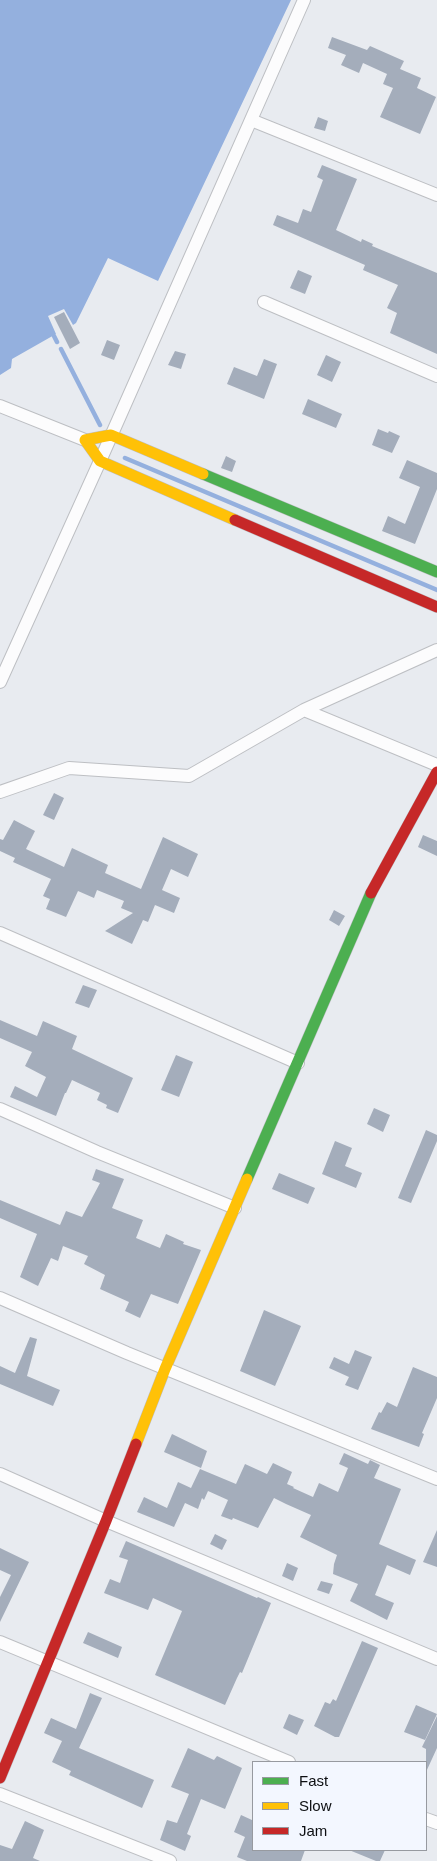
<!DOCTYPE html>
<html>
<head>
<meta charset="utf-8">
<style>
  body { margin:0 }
  #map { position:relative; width:437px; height:1861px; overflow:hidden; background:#e8ebf0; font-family:Helvetica,sans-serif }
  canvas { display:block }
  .legend { position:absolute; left:252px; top:1761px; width:175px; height:90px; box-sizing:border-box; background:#f3f7ff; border:1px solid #979aa0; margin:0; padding:6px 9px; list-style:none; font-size:15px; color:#0d0f12 }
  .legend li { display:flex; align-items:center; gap:10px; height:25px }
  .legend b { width:25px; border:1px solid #979aa0 }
</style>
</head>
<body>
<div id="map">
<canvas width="437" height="1861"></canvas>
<ul class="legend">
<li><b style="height:6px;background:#4caf50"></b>Fast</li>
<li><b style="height:6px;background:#ffc107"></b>Slow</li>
<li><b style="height:6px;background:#c62828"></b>Jam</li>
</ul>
</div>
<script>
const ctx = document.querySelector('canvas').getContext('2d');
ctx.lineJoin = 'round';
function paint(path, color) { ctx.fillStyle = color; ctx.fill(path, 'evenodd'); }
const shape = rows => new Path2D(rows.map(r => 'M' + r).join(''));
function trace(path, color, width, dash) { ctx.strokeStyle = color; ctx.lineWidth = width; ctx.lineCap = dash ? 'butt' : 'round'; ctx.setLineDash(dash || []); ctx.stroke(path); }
const water = shape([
  [0,0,291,0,158,281,108,258,76,323,73,325,64,309,48,316,56,334,12,359,11,368,0,375]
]);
const stream = shape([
  [54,336,57,342],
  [61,349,100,425],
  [125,458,437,590]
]);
const building = shape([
  [332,37,367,50,370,46,404,61,400,69,421,78,417,88,436,97,420,134,380,117,393,88,383,84,387,74,363,63,359,73,341,65,346,55,328,48],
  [318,117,328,121,325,131,314,128],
  [322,165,357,179,336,230,361,242,362,239,373,244,372,246,437,273,437,354,390,333,397,313,387,308,398,285,363,270,365,265,273,225,277,215,298,223,303,209,311,212,323,180,317,177],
  [298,270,312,276,305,294,290,288],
  [64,312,80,343,70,349,54,317],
  [107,340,120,345,114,360,101,355],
  [175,351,186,354,181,369,168,365],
  [326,355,341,362,332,382,317,375],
  [264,359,277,364,264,399,227,384,234,367,257,376],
  [308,399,342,414,336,428,302,414],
  [378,429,388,433,389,431,400,436,392,453,372,445],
  [226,456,236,461,232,472,221,468],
  [407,460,437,473,437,489,415,544,382,531,388,516,405,524,420,487,399,478],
  [54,793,64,798,54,820,43,815],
  [14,820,35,831,26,849,64,867,72,848,108,865,105,873,141,889,163,837,198,854,188,877,171,869,162,890,180,898,174,913,155,905,148,922,143,920,132,944,105,931,133,913,121,908,124,901,97,890,94,898,78,891,66,917,46,909,50,899,43,896,51,879,13,862,15,858,0,851,0,839,3,840],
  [423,835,437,841,437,856,418,847],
  [334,910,345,916,339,926,329,920],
  [83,985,97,990,89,1008,75,1003],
  [0,1020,37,1036,43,1021,77,1036,72,1049,133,1078,118,1113,106,1108,107,1105,97,1100,100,1093,72,1080,66,1093,65,1093,56,1116,10,1097,15,1086,37,1097,46,1077,25,1066,32,1052,0,1038],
  [176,1055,193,1062,179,1097,161,1090],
  [374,1108,390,1115,383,1132,367,1124],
  [426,1130,437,1135,437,1141,411,1203,398,1198],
  [335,1141,352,1148,345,1166,362,1173,356,1188,322,1174],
  [96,1169,124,1179,112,1208,143,1220,136,1238,160,1248,166,1234,184,1242,183,1244,201,1250,178,1304,151,1294,140,1318,125,1311,129,1302,100,1289,105,1275,84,1264,88,1256,63,1246,58,1261,51,1258,38,1286,20,1277,37,1234,0,1218,0,1200,60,1225,66,1211,82,1217,100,1183,92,1180],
  [279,1173,315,1188,308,1204,272,1189],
  [264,1310,301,1326,275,1386,240,1371],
  [30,1337,37,1339,27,1376,60,1390,53,1406,0,1384,0,1366,15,1373],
  [355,1350,372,1357,358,1390,345,1385,349,1377,329,1368,334,1357,349,1364],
  [413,1367,437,1377,437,1398,422,1433,424,1434,419,1447,371,1429,379,1412,381,1413,387,1402,397,1407],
  [172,1434,207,1451,201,1468,164,1452],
  [344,1453,368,1464,370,1460,380,1465,374,1478,401,1489,379,1544,416,1560,410,1575,387,1565,375,1595,394,1603,387,1620,350,1601,358,1584,333,1574,334,1564,337,1555,300,1537,311,1515,286,1504,274,1498,258,1528,233,1518,232,1520,221,1516,228,1500,208,1491,204,1500,202,1498,198,1509,185,1503,174,1527,137,1512,144,1497,167,1508,178,1482,191,1488,200,1469,236,1484,245,1464,267,1474,273,1463,292,1472,287,1484,294,1487,293,1488,313,1497,319,1483,338,1492,348,1468,339,1464],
  [437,1530,437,1567,423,1562],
  [215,1534,227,1540,222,1550,210,1544],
  [126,1541,257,1598,258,1597,271,1603,242,1673,240,1672,237,1678,225,1705,155,1675,182,1611,153,1598,148,1610,104,1593,110,1579,120,1583,128,1560,119,1557],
  [0,1548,29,1562,0,1622,0,1597,11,1575,0,1570],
  [287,1563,298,1568,293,1581,282,1576],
  [321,1581,333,1584,329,1594,317,1590],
  [88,1632,122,1647,118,1658,83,1643],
  [362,1641,378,1648,339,1737,335,1737,314,1726,325,1702,330,1704,333,1699,336,1701],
  [90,1693,102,1698,79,1748,154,1780,142,1808,69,1775,71,1771,52,1762,62,1741,44,1733,51,1718,76,1729],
  [416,1705,437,1714,425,1740,404,1732],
  [289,1714,304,1720,297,1735,283,1728],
  [437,1716,437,1748,426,1772,426,1749,422,1747],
  [188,1748,214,1760,217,1756,242,1768,225,1809,201,1799,187,1834,191,1836,185,1851,160,1840,167,1820,177,1823,189,1794,171,1787],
  [241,1815,252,1820,253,1818,253,1850,305,1850,301,1861,247,1861,237,1857,245,1837,234,1832],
  [25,1821,44,1830,33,1858,40,1861,0,1861,0,1845,12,1849],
  [349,1850,385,1850,380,1861,376,1861]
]);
const street = shape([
  [251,120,437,195],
  [264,302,437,376],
  [0,406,85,440],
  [0,682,100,461,304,0],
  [304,710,437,765],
  [0,792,69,768,189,776,304,710,437,650],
  [0,933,298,1063],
  [0,1109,97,1152,235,1208],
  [0,1298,127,1353,437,1479],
  [0,1474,106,1521,437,1659],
  [0,1642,289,1762],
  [0,1794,170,1861],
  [426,1819,437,1823]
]);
const fast = shape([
  [203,474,437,572],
  [247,1179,371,893]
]);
const slow = shape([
  [203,474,111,435,85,440,100,461,235,520],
  [136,1444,165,1369,247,1179]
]);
const jam = shape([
  [235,520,437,607],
  [371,893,437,772],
  [0,1778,106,1521,136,1444]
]);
paint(water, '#94b0de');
trace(stream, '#94b0de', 4.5);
paint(building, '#a4adbb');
trace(street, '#bdbfc3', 14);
trace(fast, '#bdbfc3', 12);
trace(slow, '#bdbfc3', 12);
trace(jam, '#bdbfc3', 12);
trace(street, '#fcfcfd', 12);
trace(fast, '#4caf50', 11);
trace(slow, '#ffc107', 11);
trace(jam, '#c62828', 11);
</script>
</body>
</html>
